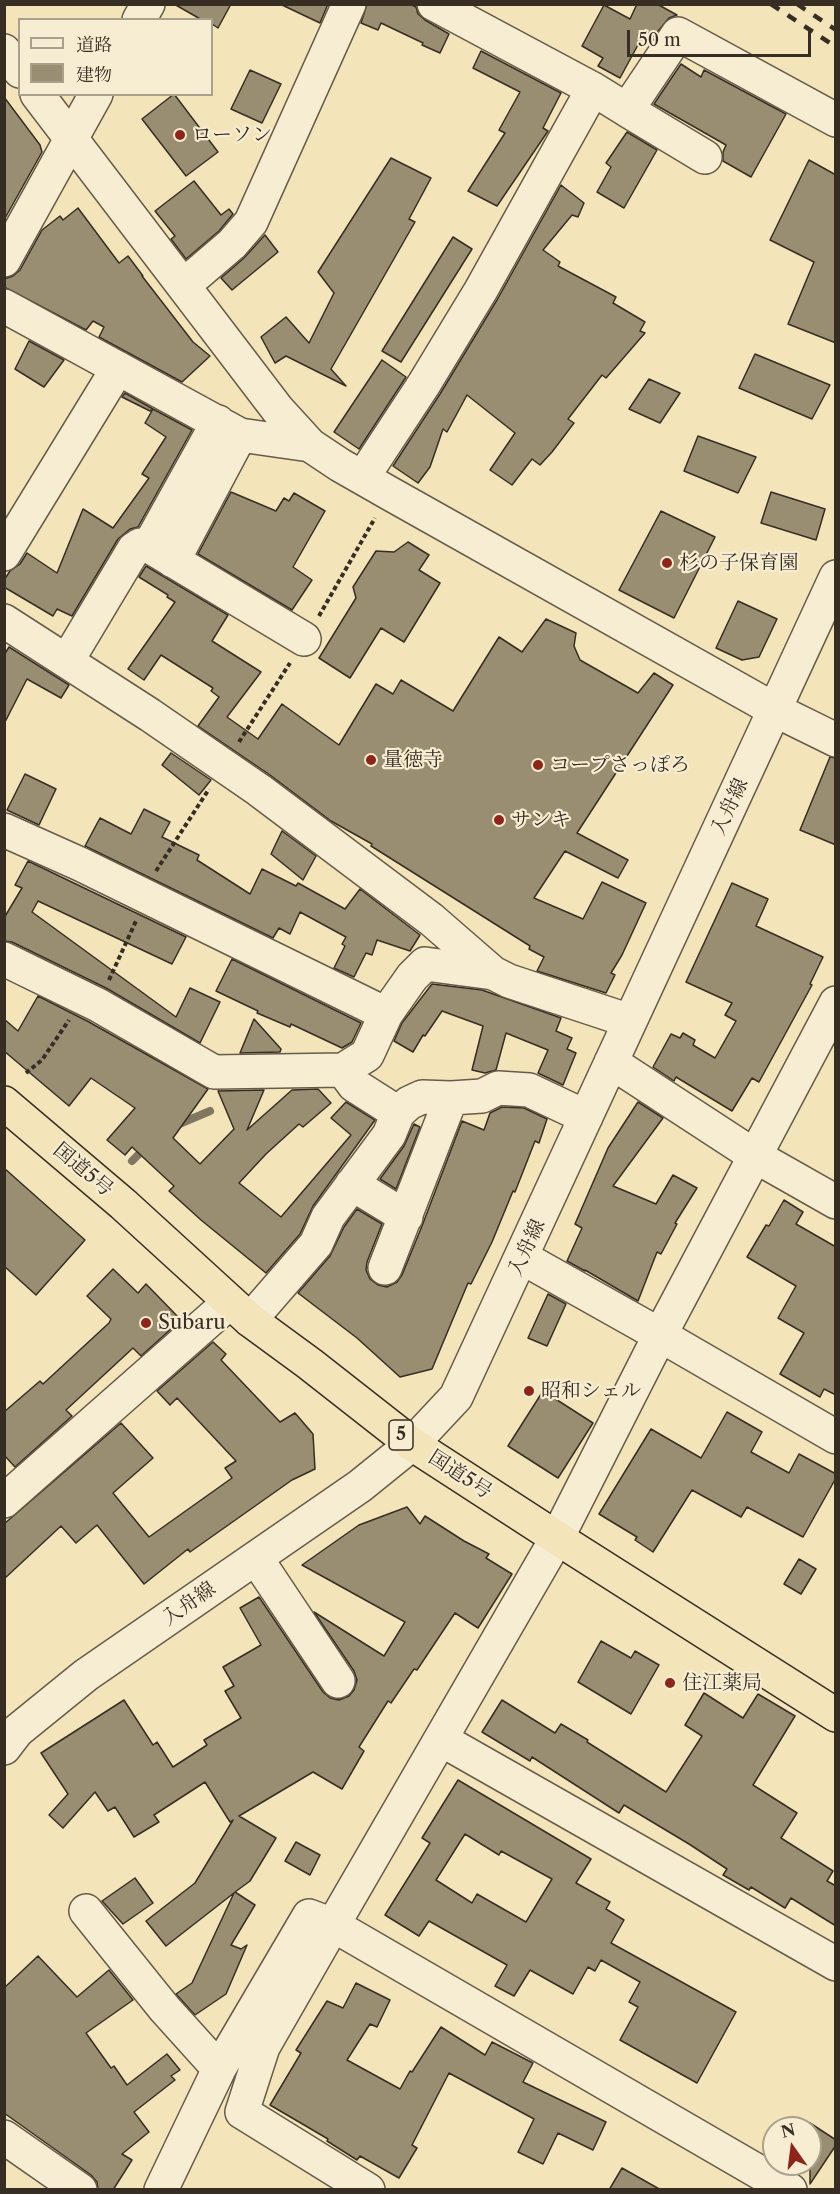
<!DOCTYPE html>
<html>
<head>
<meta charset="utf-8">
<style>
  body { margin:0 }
  #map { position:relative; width:840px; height:2194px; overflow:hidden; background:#f3e4ba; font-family:"Libre Caslon Text","Noto Serif JP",serif }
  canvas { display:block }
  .frame { position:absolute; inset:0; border:6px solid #372e23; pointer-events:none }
  .legend { position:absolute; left:18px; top:18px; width:195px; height:78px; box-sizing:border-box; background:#f7edd2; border:2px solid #aaa18c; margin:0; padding:8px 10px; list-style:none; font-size:18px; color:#372e23 }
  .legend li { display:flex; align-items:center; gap:12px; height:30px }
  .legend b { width:30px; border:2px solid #aaa18c }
  .north { position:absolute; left:762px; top:2116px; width:60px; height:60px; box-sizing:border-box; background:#f7edd2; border:2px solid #aaa18c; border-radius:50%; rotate:346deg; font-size:16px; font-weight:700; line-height:24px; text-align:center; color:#372e23 }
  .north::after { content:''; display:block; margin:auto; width:21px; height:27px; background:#8f2418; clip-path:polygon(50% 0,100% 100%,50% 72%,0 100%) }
  .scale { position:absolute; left:627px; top:30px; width:184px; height:27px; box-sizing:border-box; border:3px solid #372e23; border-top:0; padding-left:8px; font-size:18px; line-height:21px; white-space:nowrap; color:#372e23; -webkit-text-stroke:4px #f7edd2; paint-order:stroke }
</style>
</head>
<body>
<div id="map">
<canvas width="840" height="2194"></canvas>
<div class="frame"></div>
<ul class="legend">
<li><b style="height:8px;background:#f7edd2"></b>道路</li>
<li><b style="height:16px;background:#998d72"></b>建物</li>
</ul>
<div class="north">N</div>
<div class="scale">50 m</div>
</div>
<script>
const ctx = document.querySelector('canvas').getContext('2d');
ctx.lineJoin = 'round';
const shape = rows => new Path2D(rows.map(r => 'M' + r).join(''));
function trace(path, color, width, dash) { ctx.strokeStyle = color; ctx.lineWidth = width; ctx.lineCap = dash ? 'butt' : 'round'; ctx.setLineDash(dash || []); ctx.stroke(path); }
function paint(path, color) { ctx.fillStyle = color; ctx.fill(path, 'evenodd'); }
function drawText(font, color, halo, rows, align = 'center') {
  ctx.font = font + ' "Libre Caslon Text","Noto Serif JP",serif'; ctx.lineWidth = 4.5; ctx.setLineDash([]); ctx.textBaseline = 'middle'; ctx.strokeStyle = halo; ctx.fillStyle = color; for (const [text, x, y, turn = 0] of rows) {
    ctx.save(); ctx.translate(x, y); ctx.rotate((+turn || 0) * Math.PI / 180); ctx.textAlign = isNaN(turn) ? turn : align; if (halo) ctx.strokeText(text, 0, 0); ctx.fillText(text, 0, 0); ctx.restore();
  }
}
const stream = shape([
  [177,1125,210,1111],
  [132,1161,146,1147]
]);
const building = shape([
  [174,4,231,4,218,28,212,24,212,20,202,20,174,4],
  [280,4,328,4,320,23,280,4],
  [367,4,410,4,416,7,418,14,425,20,449,34,440,53,422,45,423,43,381,23,378,30,361,23,367,4],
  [637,4,657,4,677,15,669,18,654,36,645,32,620,78,598,66,603,58,582,46,604,5,630,19,637,4],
  [481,51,561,93,543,128,548,131,546,134,497,206,468,191,505,133,499,130,520,92,473,68,481,51],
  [681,64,701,77,704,70,786,114,751,177,723,161,723,152,726,145,654,104,681,64],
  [250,70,281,84,262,123,231,109,250,70],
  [174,94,218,152,186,176,142,119,174,94],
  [4,97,40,145,42,152,4,220,4,97],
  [627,132,657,150,624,208,597,192,611,167,606,163,627,132],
  [391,158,431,178,409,219,415,222,331,369,346,386,286,356,275,363,261,337,286,317,309,343,334,293,318,272,391,158],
  [809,160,836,175,836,343,788,324,814,262,770,240,809,160],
  [194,181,221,215,229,209,233,214,219,231,186,259,171,239,175,236,155,211,194,181],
  [561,185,584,203,578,217,572,215,543,250,560,262,558,266,616,297,613,303,645,322,640,331,645,333,606,378,602,375,568,419,574,423,552,452,540,465,532,459,512,485,490,470,515,433,467,395,447,432,443,429,430,467,418,483,393,466,440,394,497,300,561,185],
  [78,208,119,263,128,256,143,276,142,276,193,342,210,356,182,382,99,337,104,327,93,321,86,330,4,287,4,279,13,276,20,270,42,230,60,216,63,220,78,208],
  [265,235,278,252,232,290,221,278,244,258,265,235],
  [453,237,472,249,401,362,382,351,453,237],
  [29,341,64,360,44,387,15,369,29,341],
  [755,354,830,385,812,419,739,388,755,354],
  [382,360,406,377,359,449,334,432,382,360],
  [649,379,680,393,660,423,629,409,649,379],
  [125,393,153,409,150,411,122,397,125,393],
  [153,409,192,430,138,527,130,529,118,539,72,616,57,609,53,616,4,587,4,580,10,571,20,564,27,553,57,573,83,509,113,528,149,478,142,474,166,437,145,423,153,409],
  [698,436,756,457,738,493,684,471,698,436],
  [231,492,276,511,284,498,289,501,294,493,325,511,293,567,312,580,292,610,198,554,231,492],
  [771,492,825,509,816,540,761,523,771,492],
  [661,511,715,537,674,618,619,590,661,511],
  [408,542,429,555,419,570,440,583,404,642,381,628,350,678,319,658,356,598,353,587,376,551,394,552,408,542],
  [146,566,228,615,212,641,261,672,227,717,258,739,282,704,339,745,376,684,393,694,401,680,453,711,499,637,522,652,546,619,576,633,574,646,580,660,638,693,654,673,673,685,577,833,628,860,618,878,565,851,534,898,583,919,602,882,646,903,622,955,611,973,615,975,606,993,537,971,544,957,529,949,530,946,371,846,372,844,331,821,270,775,198,726,219,697,211,691,213,688,161,655,144,680,128,669,175,602,167,597,168,595,139,577,146,566],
  [738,601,777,619,759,657,742,660,716,648,738,601],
  [9,647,69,685,61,698,27,679,4,724,4,655,9,647],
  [171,753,211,780,199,795,162,765,171,753],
  [830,757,836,758,836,845,800,830,830,757],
  [25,774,56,789,39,825,7,810,25,774],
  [144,809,170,822,162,837,199,855,197,860,250,894,262,869,296,886,298,883,345,909,360,889,420,935,410,951,377,940,372,955,366,953,354,977,334,968,345,946,342,944,346,937,300,912,290,934,279,928,273,938,85,846,100,818,131,834,144,809],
  [282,831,316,856,303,880,271,854,282,831],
  [28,861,186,937,172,964,38,901,32,912,176,1017,190,988,220,1002,200,1043,106,988,12,942,4,941,4,918,22,888,15,885,28,861],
  [732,883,768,899,756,926,823,957,810,984,812,985,759,1082,752,1078,732,1111,676,1077,674,1081,653,1067,671,1034,680,1038,683,1033,695,1040,693,1045,715,1058,736,1021,725,1015,732,1003,686,982,732,883],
  [232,959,361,1023,352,1042,342,1048,291,1024,290,1027,257,1013,258,1011,216,991,232,959],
  [432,984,482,990,561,1018,556,1031,572,1038,567,1049,576,1053,563,1085,538,1073,548,1050,506,1033,496,1070,485,1073,472,1070,483,1026,442,1011,425,1036,423,1035,413,1052,394,1041,402,1023,432,984],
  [38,996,89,1022,208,1089,173,1138,200,1164,234,1129,218,1091,264,1090,247,1130,292,1090,318,1089,331,1103,303,1127,299,1124,266,1154,239,1183,281,1217,351,1135,331,1118,346,1102,375,1120,313,1206,300,1234,266,1273,201,1220,169,1191,174,1186,132,1147,125,1155,107,1140,135,1108,91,1078,69,1106,4,1051,4,1019,18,1031,38,996],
  [254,1019,281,1049,280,1052,240,1053,254,1019],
  [638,1102,663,1118,613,1186,656,1204,673,1175,697,1188,675,1223,677,1224,661,1254,657,1252,638,1301,585,1270,585,1271,567,1261,582,1228,575,1224,608,1148,638,1102],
  [502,1107,524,1108,547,1119,539,1143,535,1141,515,1192,513,1191,492,1242,471,1284,468,1283,432,1369,400,1377,357,1338,298,1293,330,1256,344,1227,357,1209,382,1224,367,1262,366,1270,370,1279,378,1285,387,1287,397,1282,402,1275,422,1226,462,1121,484,1130,490,1113,502,1107],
  [414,1124,420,1127,396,1189,380,1179,404,1146,414,1124],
  [4,1168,85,1240,36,1295,4,1266,4,1168],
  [784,1200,803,1212,796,1224,836,1247,836,1395,824,1389,820,1397,780,1374,804,1333,778,1318,796,1286,747,1257,766,1225,769,1226,784,1200],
  [113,1269,138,1293,146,1284,181,1320,141,1356,133,1348,66,1410,72,1416,15,1467,4,1455,4,1412,40,1381,43,1384,109,1323,111,1319,87,1296,113,1269],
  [548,1294,566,1304,547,1346,528,1338,548,1294],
  [213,1342,226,1354,221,1360,280,1422,295,1413,313,1434,315,1469,292,1480,190,1552,188,1549,144,1584,97,1525,76,1543,61,1526,4,1579,4,1524,121,1423,153,1458,113,1493,149,1537,232,1478,225,1468,236,1461,177,1398,170,1405,157,1391,213,1342],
  [543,1391,593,1423,558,1478,508,1446,543,1391],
  [727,1412,762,1432,751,1452,789,1473,799,1454,836,1474,836,1478,803,1537,747,1507,741,1517,692,1490,653,1552,635,1540,637,1537,599,1514,651,1429,701,1458,727,1412],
  [407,1507,420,1524,425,1516,464,1541,489,1554,486,1558,512,1574,478,1628,455,1613,417,1670,414,1669,391,1703,388,1701,359,1747,364,1751,342,1789,313,1772,239,1816,276,1838,250,1881,235,1892,255,1905,231,1945,241,1949,247,1945,226,1994,195,2015,176,1994,192,1983,234,1893,166,1946,146,1921,195,1883,233,1820,230,1822,205,1782,154,1815,159,1822,134,1837,115,1807,108,1811,95,1792,63,1828,49,1815,68,1794,41,1753,124,1700,153,1745,157,1742,173,1767,207,1745,204,1740,241,1718,225,1691,234,1686,223,1667,261,1645,240,1608,259,1597,323,1692,330,1698,339,1700,349,1696,354,1690,357,1680,354,1671,314,1612,384,1656,405,1622,302,1565,359,1525,407,1507],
  [799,1559,816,1569,801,1594,784,1584,799,1559],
  [601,1641,631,1658,635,1651,659,1665,631,1714,578,1682,601,1641],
  [704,1693,743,1718,758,1694,795,1716,753,1785,797,1813,781,1838,833,1871,827,1881,836,1886,836,1926,791,1898,785,1908,751,1887,749,1890,723,1875,727,1869,689,1844,624,1805,619,1813,532,1757,530,1761,482,1732,502,1700,555,1733,561,1724,588,1740,587,1742,666,1792,702,1736,685,1725,704,1693],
  [458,1780,591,1859,576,1883,610,1902,606,1909,624,1920,611,1943,736,2012,697,2083,620,2040,638,2007,629,2002,640,1982,601,1960,595,1971,588,1967,573,1994,530,1970,514,1996,495,1986,507,1965,429,1921,419,1936,385,1915,430,1843,422,1838,458,1780],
  [465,1834,499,1855,501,1851,552,1879,526,1922,477,1894,472,1903,436,1880,465,1834],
  [296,1842,320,1855,310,1875,285,1861,296,1842],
  [135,1878,153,1903,123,1924,102,1901,135,1878],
  [38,1956,77,1997,109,1970,133,2000,86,2033,111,2068,114,2066,127,2085,167,2054,180,2070,171,2076,175,2080,134,2112,149,2132,122,2154,132,2160,113,2190,98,2190,97,2182,91,2175,4,2113,4,1988,38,1956],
  [356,1983,390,2000,377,2027,370,2024,347,2060,400,2089,410,2071,412,2072,441,2027,485,2055,492,2042,533,2063,523,2082,606,2122,593,2150,558,2133,543,2164,518,2152,534,2119,449,2073,412,2145,417,2148,399,2178,360,2156,357,2160,327,2141,328,2139,270,2105,301,2053,296,2050,327,2001,343,2008,356,1983],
  [810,2123,836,2140,836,2145,810,2184,810,2123],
  [622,2168,661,2190,609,2190,622,2168]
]);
const path = shape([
  [319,616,375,518],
  [239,742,290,663],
  [156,871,209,789],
  [109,980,136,921],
  [26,1073,42,1060,69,1020]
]);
const minor = shape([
  [434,4,593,89,627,110,678,34,836,120],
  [139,20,148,4],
  [4,51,20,71],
  [37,94,278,410,310,445,340,465,389,493,775,710,836,740],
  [627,110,705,157],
  [4,260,96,94],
  [184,285,232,244,251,222,349,4],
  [4,306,240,435,310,445],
  [363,477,424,384,481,290,593,89],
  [149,546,218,422],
  [4,554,118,368],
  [173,561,240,435],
  [4,621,150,715,259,790,432,920,493,973,509,981,630,1021],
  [67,661,134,549,140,545,149,546,304,639],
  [4,830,80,864,386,1014,412,977,425,964,493,973],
  [4,959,98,1005,214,1072,343,1070,367,1055,386,1014],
  [611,1062,755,1156,836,1202],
  [343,1070,354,1085,398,1113],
  [352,1184,406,1217],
  [523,1258,660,1335,836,1437],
  [385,1268,451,1098],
  [250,1320,316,1244,328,1217,389,1135,398,1113,409,1103,422,1097,451,1098,482,1096,498,1088,529,1090,586,1117],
  [4,1501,230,1302],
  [256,1558,338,1681],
  [442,1740,836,1964],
  [4,1748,17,1731,86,1675,360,1486,412,1444,456,1397,836,577],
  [86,1911,164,2008,219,2069],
  [4,2137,80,2190],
  [161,2190,219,2069,309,1916,333,1925,557,1538,660,1335,836,1003],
  [368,2190,242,2112,263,2047,333,1925,790,2190]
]);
const highway = shape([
  [4,1103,123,1204,250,1320,310,1364,412,1444,557,1538,836,1715]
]);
const rail = shape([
  [771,4,836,47],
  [797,4,836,30]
]);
const markers = [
  [180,135,6,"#8f2418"],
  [667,563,6,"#8f2418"],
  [371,760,6,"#8f2418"],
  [538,765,6,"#8f2418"],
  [499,820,6,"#8f2418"],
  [146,1323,6,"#8f2418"],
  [529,1391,6,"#8f2418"],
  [670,1683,6,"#8f2418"]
];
const shields = [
  [401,1435,24]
];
const shieldNames = [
  ["5",401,1435]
];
const poiNames = [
  ["ローソン",192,135],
  ["杉の子保育園",679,563],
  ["量徳寺",383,760],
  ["コープさっぽろ",550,765],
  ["サンキ",511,820],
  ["Subaru",158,1323],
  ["昭和シェル",541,1391],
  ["住江薬局",682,1683]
];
const streetNames = [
  ["入舟線",730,807,-65],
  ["国道5号",83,1170,40],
  ["入舟線",527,1248,-65],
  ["国道5号",460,1475,33],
  ["入舟線",189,1604,-35]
];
trace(stream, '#81765f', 8);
paint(building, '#998d72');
trace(building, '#372e23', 1.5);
trace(minor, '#665c49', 36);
trace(highway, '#372e23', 36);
trace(path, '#372e23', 4, [4.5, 3]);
trace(minor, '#f7edd2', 33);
trace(highway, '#f3e4ba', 33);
trace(rail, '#372e23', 4.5, [10, 10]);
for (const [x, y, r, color] of markers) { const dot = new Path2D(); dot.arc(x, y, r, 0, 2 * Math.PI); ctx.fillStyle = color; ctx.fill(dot); trace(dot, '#f7edd2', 2); }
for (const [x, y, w] of shields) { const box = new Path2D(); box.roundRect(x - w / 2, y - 15, w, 30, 4.5); ctx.fillStyle = '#f7edd2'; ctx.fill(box); trace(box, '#372e23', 1.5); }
drawText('bold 18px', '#372e23', null, shieldNames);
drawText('20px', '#372e23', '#f7edd2', poiNames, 'left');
drawText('20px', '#372e23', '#f7edd2', streetNames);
</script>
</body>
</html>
